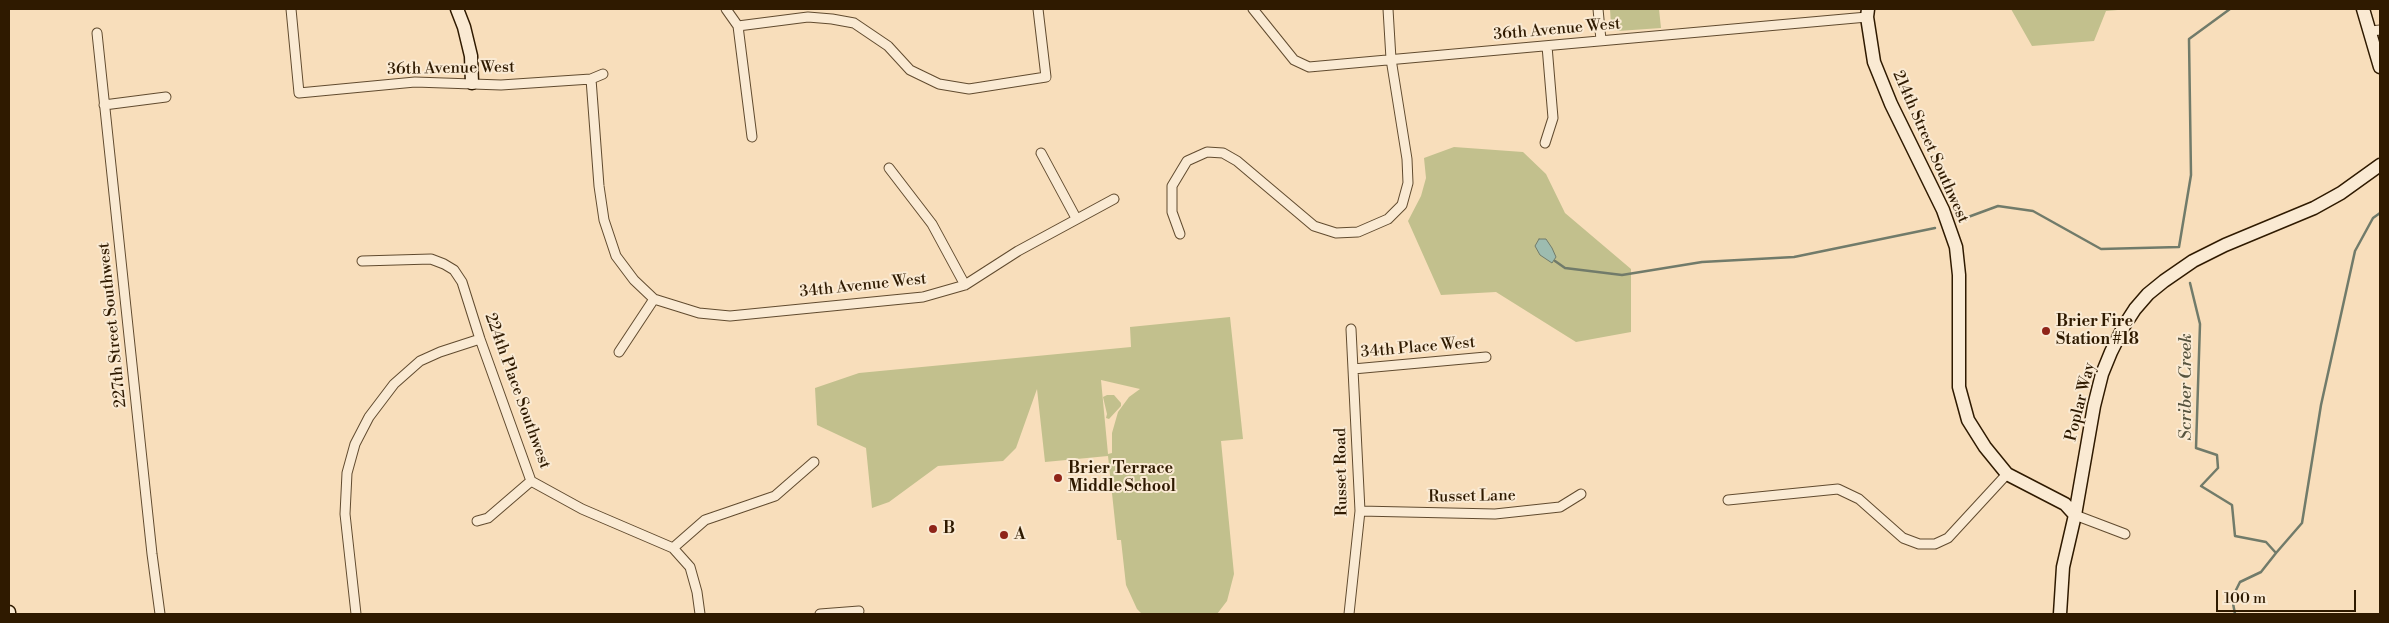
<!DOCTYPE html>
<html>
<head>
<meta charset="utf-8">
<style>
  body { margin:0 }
  #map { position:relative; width:2389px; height:623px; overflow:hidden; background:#f8debb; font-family:"Libre Bodoni",serif }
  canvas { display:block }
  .frame { position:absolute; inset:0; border:10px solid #2f1a00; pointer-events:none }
  .scale { position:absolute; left:2216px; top:590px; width:140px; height:22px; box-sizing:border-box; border:2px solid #2f1a00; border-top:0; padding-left:6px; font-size:15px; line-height:18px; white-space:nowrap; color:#2f1a00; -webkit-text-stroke:4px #faead3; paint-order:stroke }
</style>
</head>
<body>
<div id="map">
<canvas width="2389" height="623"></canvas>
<div class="frame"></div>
<div class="scale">100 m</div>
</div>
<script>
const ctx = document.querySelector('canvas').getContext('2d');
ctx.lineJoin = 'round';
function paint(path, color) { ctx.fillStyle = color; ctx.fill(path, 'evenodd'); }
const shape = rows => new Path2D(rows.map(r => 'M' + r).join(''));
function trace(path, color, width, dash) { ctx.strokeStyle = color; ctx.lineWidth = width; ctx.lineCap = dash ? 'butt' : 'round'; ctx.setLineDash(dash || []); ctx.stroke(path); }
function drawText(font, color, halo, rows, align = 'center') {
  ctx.font = font + ' "Libre Bodoni",serif'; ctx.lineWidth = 4; ctx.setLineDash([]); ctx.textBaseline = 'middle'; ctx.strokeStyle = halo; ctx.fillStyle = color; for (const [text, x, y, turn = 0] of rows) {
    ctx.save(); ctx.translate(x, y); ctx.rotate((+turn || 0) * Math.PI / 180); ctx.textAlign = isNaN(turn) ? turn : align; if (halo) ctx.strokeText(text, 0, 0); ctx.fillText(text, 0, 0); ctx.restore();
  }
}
const green = shape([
  [1610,9,1659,9,1661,28,1618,31,1611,25],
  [2011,9,2130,9,2106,11,2094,41,2032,46],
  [1454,147,1523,152,1546,174,1565,213,1631,269,1631,332,1576,342,1496,292,1441,295,1408,221,1421,196,1426,178,1424,158],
  [1230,317,1243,439,1221,441,1234,574,1227,601,1217,614,1142,614,1137,609,1126,585,1121,540,1117,540,1108,456,1045,462,1037,389,1016,448,1003,461,938,466,889,502,872,508,866,448,817,425,815,388,859,373,1131,347,1130,327],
  [1101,380,1140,389,1129,397,1118,412,1112,433,1112,453,1108,454],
  [1107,395,1114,395,1121,403,1121,406,1109,419,1106,418,1107,414,1103,397]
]);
const water = shape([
  [1539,239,1546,239,1552,248,1556,257,1552,263,1540,255,1535,246,1539,239]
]);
const stream = shape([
  [1960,220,1998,206,2033,211,2101,249,2179,247,2191,175,2189,39,2230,9],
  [1555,261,1565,268,1622,275,1702,262,1794,257,1935,228],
  [2190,283,2200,324,2196,448,2217,455,2218,468,2201,486,2232,505,2235,536,2266,542,2276,553,2261,572,2240,582,2232,598,2235,614],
  [2276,553,2302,523,2321,405,2355,251,2373,218,2380,213]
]);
const street = shape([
  [291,9,299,93,415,82,501,85,591,79,603,74],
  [726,9,738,26,752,137],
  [1253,9,1294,60,1309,67,1867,17],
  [1598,9,1601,40],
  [738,26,808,17,832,19,854,23,888,46,910,70,939,84,969,89,1046,77,1038,9],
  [2371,31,2380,30],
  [97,33,152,554,160,614],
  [591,79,599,186,604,220,616,256,634,280,654,299,699,313,730,316,923,297,965,285,1018,251,1114,199],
  [104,105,166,97],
  [1545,143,1553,118,1547,46],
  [1041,153,1076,218],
  [889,168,932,224,965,285],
  [1180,234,1172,212,1172,186,1187,161,1207,152,1223,153,1237,161,1314,226,1336,233,1358,232,1388,219,1402,205,1408,183,1407,159,1391,59,1388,9],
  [362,261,431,259,444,264,454,270,462,282,480,339,531,481,582,509,673,548,690,567,697,592,700,614],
  [619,352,654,299],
  [1353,369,1486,357],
  [1728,500,1838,489,1859,499,1903,538,1919,544,1935,544,1948,538,2007,474],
  [1360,511,1495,514,1560,507,1581,494],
  [2075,515,2125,534],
  [477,521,488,518,531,481],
  [673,548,705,520,775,496,814,462],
  [356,614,345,514,347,473,355,444,369,417,394,384,420,361,440,352,480,339],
  [820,614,859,611],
  [1349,614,1360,511,1351,329]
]);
const secondary = shape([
  [457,9,464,27,471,56,472,83],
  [1868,9,1867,17,1874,62,1891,104,1943,210,1956,247,1959,275,1959,387,1968,420,1985,447,2007,474,2065,504,2075,515],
  [2363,9,2380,67],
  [9,612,9,614],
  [2060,614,2063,567,2075,515,2094,406,2102,374,2111,352,2124,326,2135,309,2148,294,2164,281,2193,261,2225,245,2314,208,2341,193,2380,165]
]);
const markers = [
  [2046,331,5,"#8f2418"],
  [1058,478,5,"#8f2418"],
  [933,529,5,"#8f2418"],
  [1004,535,5,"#8f2418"]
];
const streetNames = [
  ["36th Avenue West",1557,30,-5],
  ["36th Avenue West",451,69,-1],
  ["214th Street Southwest",1930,147,66],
  ["34th Avenue West",863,286,-6],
  ["227th Street Southwest",113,325,-96],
  ["34th Place West",1418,348,-5],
  ["224th Place Southwest",517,391,70],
  ["Poplar Way",2081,402,-76],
  ["Russet Road",1342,472,-91],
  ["Russet Lane",1472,497,-1]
];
const poiNames = [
  ["Brier Fire",2056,322],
  ["Station #18",2056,340],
  ["Brier Terrace",1068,469],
  ["Middle School",1068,487],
  ["B",943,529],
  ["A",1014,535]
];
const waterNames = [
  ["Scriber Creek",2187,387,-90]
];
paint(green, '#c2c08d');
paint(water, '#9dbcb0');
trace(water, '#717b6a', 1);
trace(stream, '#717b6a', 2.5);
trace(street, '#614b2f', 11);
trace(secondary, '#2f1a00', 15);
trace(street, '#faead3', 9);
trace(secondary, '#faead3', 12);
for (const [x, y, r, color] of markers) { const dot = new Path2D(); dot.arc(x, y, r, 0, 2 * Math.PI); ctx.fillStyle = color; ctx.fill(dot); trace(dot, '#faead3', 2); }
drawText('16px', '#2f1a00', '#faead3', streetNames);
drawText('bold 16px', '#2f1a00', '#faead3', poiNames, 'left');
drawText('italic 18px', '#56533e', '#faead3', waterNames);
</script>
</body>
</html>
